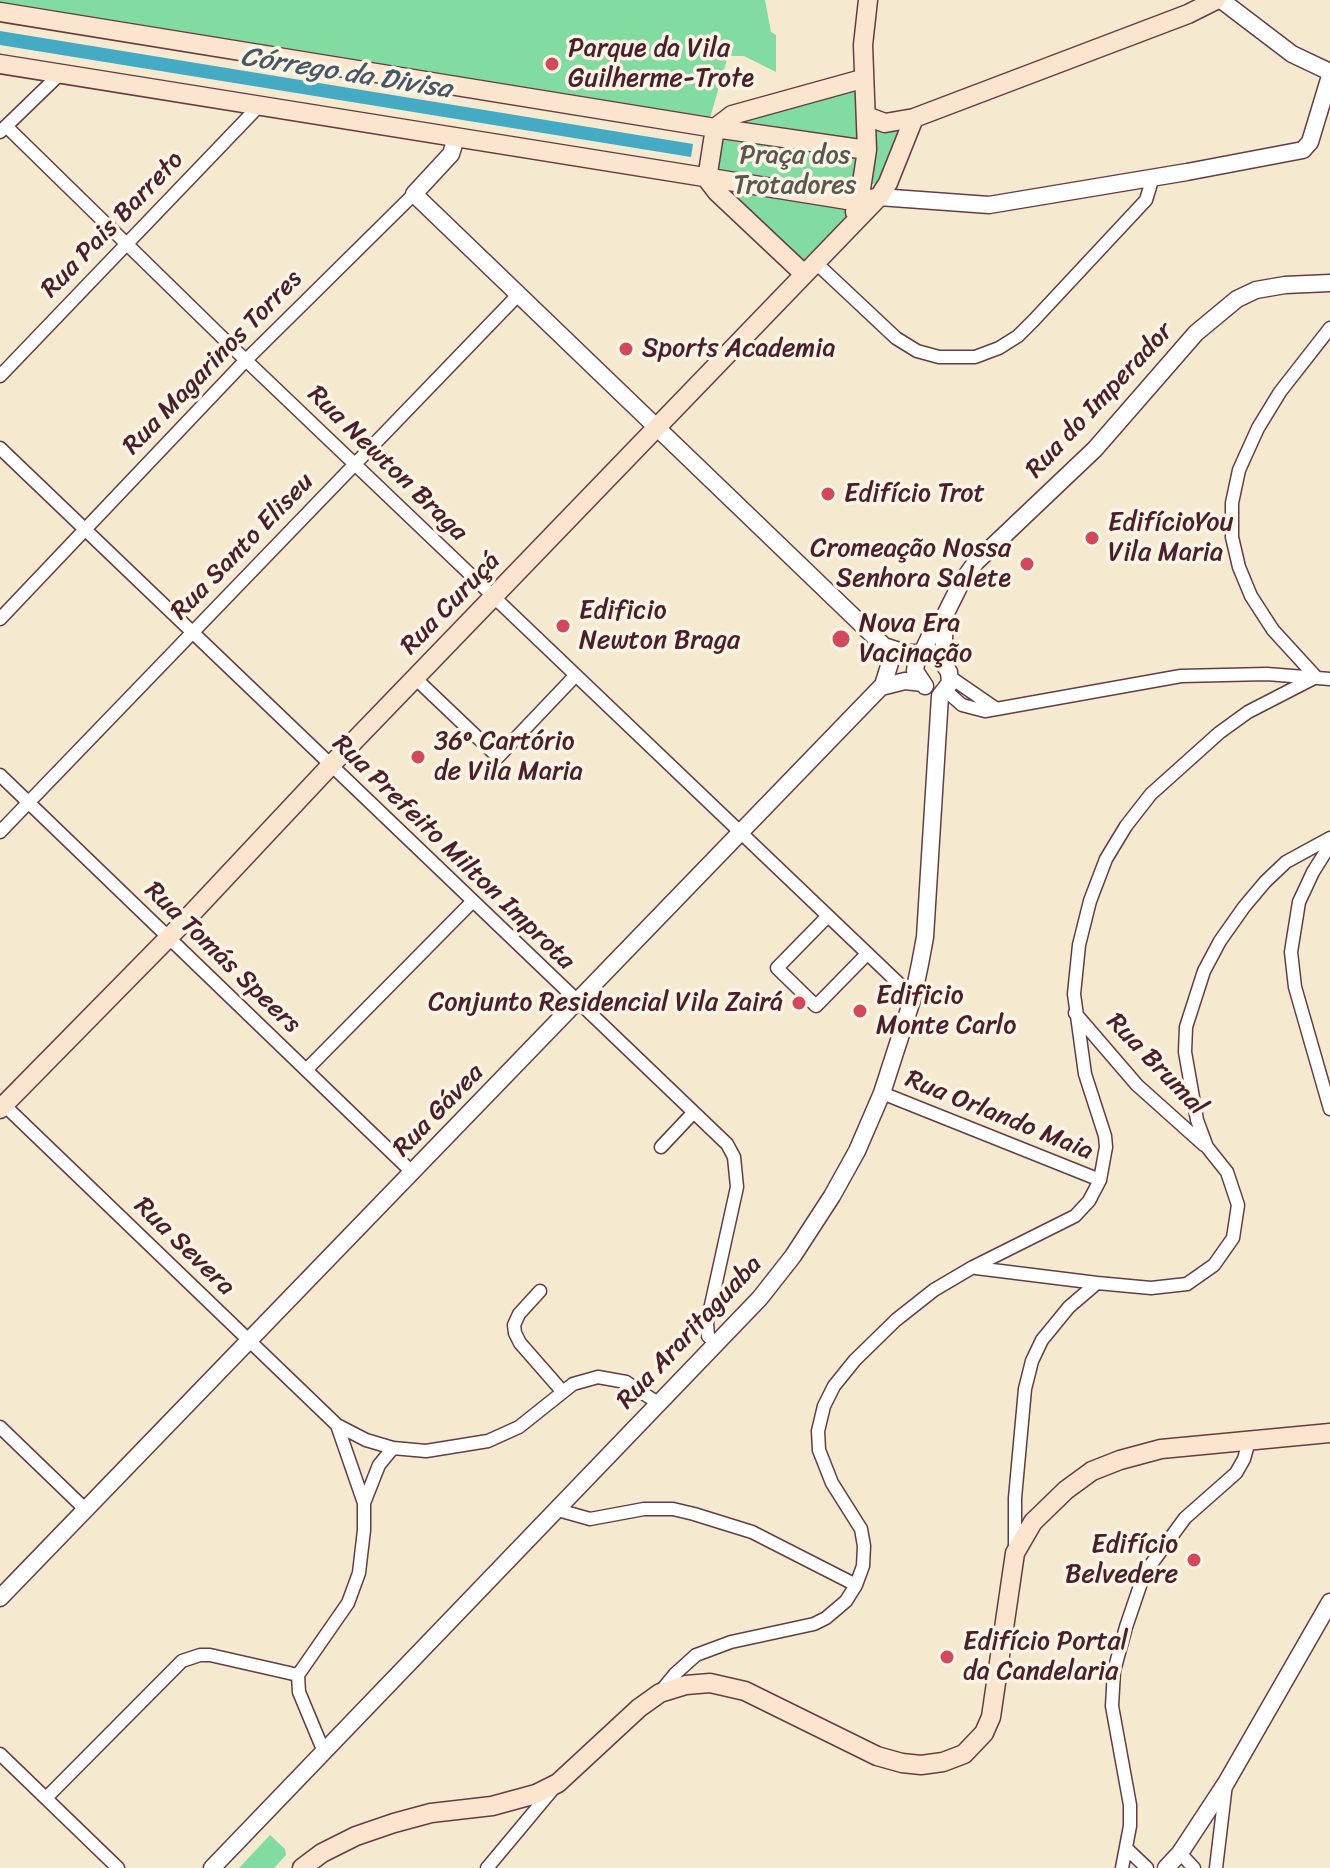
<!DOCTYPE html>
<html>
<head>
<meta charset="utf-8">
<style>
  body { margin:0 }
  canvas { display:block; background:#f5e9d0 }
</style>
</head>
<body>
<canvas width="1330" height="1868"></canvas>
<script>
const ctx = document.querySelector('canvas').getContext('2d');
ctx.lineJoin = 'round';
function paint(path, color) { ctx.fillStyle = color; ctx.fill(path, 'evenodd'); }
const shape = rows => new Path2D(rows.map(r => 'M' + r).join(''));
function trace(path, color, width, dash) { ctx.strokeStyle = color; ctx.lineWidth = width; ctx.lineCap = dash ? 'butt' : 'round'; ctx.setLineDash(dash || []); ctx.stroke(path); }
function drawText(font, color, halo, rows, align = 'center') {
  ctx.font = font + ' Sriracha,sans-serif'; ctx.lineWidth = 7; ctx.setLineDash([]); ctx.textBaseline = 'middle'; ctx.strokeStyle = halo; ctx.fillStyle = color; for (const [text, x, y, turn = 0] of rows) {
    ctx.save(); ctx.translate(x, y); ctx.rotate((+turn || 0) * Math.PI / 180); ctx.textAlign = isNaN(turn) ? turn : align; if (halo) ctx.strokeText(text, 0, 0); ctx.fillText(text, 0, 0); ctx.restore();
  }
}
const green = shape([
  [0,0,765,0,771,32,776,35,776,72,744,56,728,56,710,118,0,3],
  [858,86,858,178,844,223,803,265,729,196,713,171,719,134,730,124],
  [891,129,898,132,901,138,880,183,872,184,877,130],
  [270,1835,285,1849,286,1855,274,1868,239,1868]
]);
const water = shape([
  [0,31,693,144,691,157,0,45]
]);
const minor = shape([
  [6,126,231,346,913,997],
  [0,132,60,74],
  [815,262,896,338,917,351,939,357,975,357,999,348,1018,336,1034,320,1146,200,1153,177],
  [0,376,259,106],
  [0,448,727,1144,734,1157,737,1187,707,1323,708,1336,715,1343],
  [0,619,246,360,414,194],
  [950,677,995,708],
  [415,678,498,757,575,676],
  [945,690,962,705,985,711,1181,676,1267,674,1330,679],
  [0,775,413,1173],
  [0,832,519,294],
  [1330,845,1313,872,1299,902,1291,952,1295,987,1330,1109],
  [826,918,777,968,816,1006,867,954],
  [1075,1013,1137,1085,1204,1145],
  [307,1069,472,902],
  [882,1093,1100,1180],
  [1,1102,337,1425,366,1440,393,1448,426,1451,488,1441,519,1427,573,1384,598,1377,626,1382,658,1403],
  [661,1147,693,1113],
  [976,1268,1097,1283],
  [540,1291,519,1314,514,1325,515,1333,520,1343,562,1391],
  [0,1427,86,1510],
  [364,1503,379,1465,393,1448],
  [558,1510,590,1519,644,1509,673,1509,694,1514,752,1532,856,1585],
  [1015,1550,1015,1498,1025,1389,1032,1361,1042,1340,1069,1307,1097,1283,1151,1288,1187,1284,1214,1265,1233,1238,1238,1205,1227,1172,1207,1147,1197,1120,1185,1052,1186,1027,1204,971,1220,941,1244,907,1265,882,1286,862,1330,838],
  [661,1691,675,1674,696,1655,731,1642,814,1624,826,1618,846,1601,856,1585,863,1566,864,1546,861,1529,832,1483,819,1450,818,1431,824,1406,834,1386,855,1360,896,1320,934,1290,973,1267,1075,1216,1089,1201,1100,1180,1106,1147,1105,1136,1085,1074,1074,994,1079,945,1090,901,1106,859,1126,826,1151,794,1219,733,1248,712,1316,677,1273,630,1251,596,1239,567,1232,537,1232,503,1239,470,1258,428,1280,392,1330,328],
  [324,1752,299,1692,298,1675,348,1603,359,1573,364,1530,364,1503,337,1425],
  [0,1754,118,1868],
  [46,1798,182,1661,200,1655,210,1655,298,1675],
  [1126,1848,1147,1868],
  [1180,1853,1194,1868],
  [487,1868,553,1789],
  [1122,1868,1130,1826,1130,1805,1112,1706,1114,1671,1126,1627,1144,1574,1185,1518,1236,1473,1244,1459,1249,1441],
  [1216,1868,1226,1784]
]);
const tertiary = shape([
  [1221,0,1292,54,1330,72],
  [456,138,451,154,414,194,884,646,906,653,934,653,939,657,949,672,950,683,940,696],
  [879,197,989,205,1187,172,1303,150,1310,142,1330,76],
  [943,662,945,615],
  [883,685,890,663,884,646],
  [925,686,915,671,917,657,922,653,936,623,945,615,961,583,976,562,1095,449,1196,333,1237,299,1256,290,1285,285,1330,283],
  [0,1598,881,687,905,681,923,683],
  [212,1868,760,1298,793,1256,832,1196,857,1151,882,1093,913,997,920,964,925,937,940,696],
  [1166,1868,1180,1853,1226,1783,1330,1602]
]);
const secondary = shape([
  [0,12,715,128,867,150],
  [0,64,835,198,859,202,879,197],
  [866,116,885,123,914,118,1188,14,1216,0],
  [855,212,859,202,867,150,863,45,868,0],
  [804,274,717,192,707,179,715,128,732,115,862,79],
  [0,1109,179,927,331,765,879,197,888,183,914,118],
  [302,1868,322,1853,356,1836,394,1823,431,1813,492,1806,536,1794,558,1783,639,1708,660,1693,686,1685,710,1683,745,1691,877,1756,902,1763,921,1765,943,1762,964,1754,984,1733,991,1717,1015,1553,1033,1522,1066,1490,1092,1471,1120,1460,1161,1449,1330,1433]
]);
const markers = [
  [552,64,8,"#d1495b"],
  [626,349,8,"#d1495b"],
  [828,494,8,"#d1495b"],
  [1092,538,8,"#d1495b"],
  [1027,564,8,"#d1495b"],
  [563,626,8,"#d1495b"],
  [841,639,10,"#d1495b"],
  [418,757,8,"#d1495b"],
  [799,1003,8,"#d1495b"],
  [860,1011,8,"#d1495b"],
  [1194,1560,8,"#d1495b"],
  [947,1657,8,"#d1495b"]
];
const poiNames = [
  ["Parque da Vila",568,49],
  ["Guilherme-Trote",568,79],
  ["Sports Academia",642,349],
  ["Edifício Trot",844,494],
  ["EdifícioYou",1108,523],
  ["Vila Maria",1108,553],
  ["Cromeação Nossa",1011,549,"right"],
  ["Senhora Salete",1011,579,"right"],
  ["Edificio",579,611],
  ["Newton Braga",579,641],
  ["Nova Era",859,624],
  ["Vacinação",859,654],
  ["36º Cartório",434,742],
  ["de Vila Maria",434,772],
  ["Edificio",876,996],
  ["Monte Carlo",876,1026],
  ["Conjunto Residencial Vila Zairá",783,1003,"right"],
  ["Edifício",1178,1545,"right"],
  ["Belvedere",1178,1575,"right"],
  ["Edifício Portal",963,1642],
  ["da Candelaria",963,1672]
];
const parkNames = [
  ["Praça dos",795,156],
  ["Trotadores",795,186]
];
const streetNames = [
  ["Rua Pais Barreto",113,225,-46],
  ["Rua Magarinos Torres",213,363,-46],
  ["Rua do Imperador",1100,401,-47],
  ["Rua Newton Braga",387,464,44],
  ["Rua Santo Eliseu",243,547,-46],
  ["Rua Curuçá",451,604,-46],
  ["Rua Prefeito Milton Improta",453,853,44],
  ["Rua Tomás Speers",222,958,44],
  ["Rua Brumal",1156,1065,46],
  ["Rua Gávea",439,1111,-46],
  ["Rua Orlando Maia",999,1116,22],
  ["Rua Severa",184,1247,44],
  ["Rua Araritaguaba",690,1333,-47]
];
const waterNames = [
  ["Córrego da Divisa",346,74,9]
];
paint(green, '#82dba0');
paint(water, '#45abc4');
trace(minor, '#643d44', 15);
trace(tertiary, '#643d44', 19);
trace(secondary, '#643d44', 21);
trace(minor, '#fff', 12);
trace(tertiary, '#fff', 16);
trace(secondary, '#fce5cf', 18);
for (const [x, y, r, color] of markers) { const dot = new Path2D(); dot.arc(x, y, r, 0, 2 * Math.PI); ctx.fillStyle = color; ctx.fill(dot); trace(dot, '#fcf5e5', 3); }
drawText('26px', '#4a1f2b', '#fcf5e5', poiNames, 'left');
drawText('26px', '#5b574e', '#fcf5e5', parkNames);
drawText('26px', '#4a1f2b', '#fcf5e5', streetNames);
drawText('italic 28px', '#485768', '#fcf5e5', waterNames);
</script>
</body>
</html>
